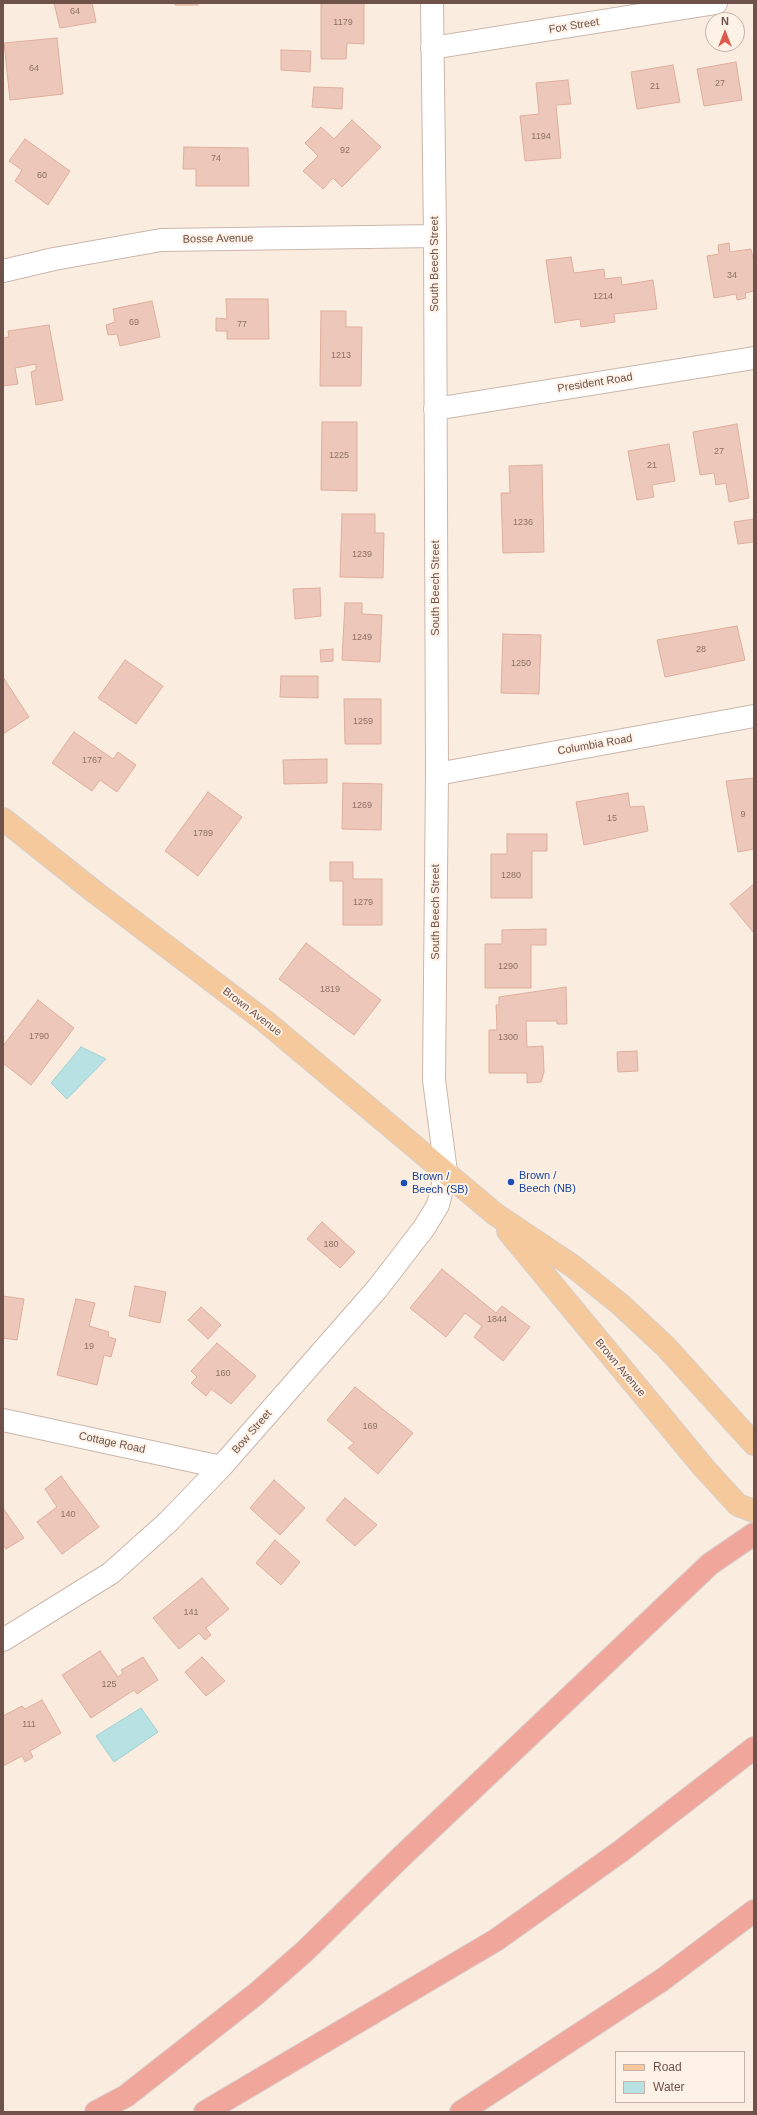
<!DOCTYPE html>
<html>
<head>
<meta charset="utf-8">
<style>
  body { margin:0 }
  #map { position:relative; width:757px; height:2115px; overflow:hidden; background:#faede0; font-family:Helvetica,sans-serif }
  canvas { display:block }
  .frame { position:absolute; inset:0; border:4px solid #6f524a; pointer-events:none }
  .legend { position:absolute; left:615px; top:2051px; width:130px; height:52px; box-sizing:border-box; background:#fef1e6; border:1px solid #c5b1a8; margin:0; padding:5px 7px; list-style:none; font-size:12px; color:#6f524a }
  .legend li { display:flex; align-items:center; gap:8px; height:20px }
  .legend b { width:20px; border:1px solid #c5b1a8 }
  .north { position:absolute; left:705px; top:12px; width:40px; height:40px; box-sizing:border-box; background:#fef1e6; border:1px solid #c5b1a8; border-radius:50%; rotate:0deg; font-size:11px; font-weight:700; line-height:16px; text-align:center; color:#6f524a }
  .north::after { content:''; display:block; margin:auto; width:14px; height:18px; background:#dd5b4d; clip-path:polygon(50% 0,100% 100%,50% 72%,0 100%) }
</style>
</head>
<body>
<div id="map">
<canvas width="757" height="2115"></canvas>
<div class="frame"></div>
<ul class="legend">
<li><b style="height:5px;background:#f5c99c"></b>Road</li>
<li><b style="height:11px;background:#b7e1e2"></b>Water</li>
</ul>
<div class="north">N</div>
</div>
<script>
const ctx = document.querySelector('canvas').getContext('2d');
ctx.lineJoin = 'round';
function paint(path, color) { ctx.fillStyle = color; ctx.fill(path, 'evenodd'); }
const shape = rows => new Path2D(rows.map(r => 'M' + r).join(''));
function trace(path, color, width, dash) { ctx.strokeStyle = color; ctx.lineWidth = width; ctx.lineCap = dash ? 'butt' : 'round'; ctx.setLineDash(dash || []); ctx.stroke(path); }
function drawText(font, color, halo, rows, align = 'center') {
  ctx.font = font + ' Helvetica,sans-serif'; ctx.lineWidth = 4; ctx.setLineDash([]); ctx.textBaseline = 'middle'; ctx.strokeStyle = halo; ctx.fillStyle = color; for (const [text, x, y, turn = 0] of rows) {
    ctx.save(); ctx.translate(x, y); ctx.rotate((+turn || 0) * Math.PI / 180); ctx.textAlign = isNaN(turn) ? turn : align; if (halo) ctx.strokeText(text, 0, 0); ctx.fillText(text, 0, 0); ctx.restore();
  }
}
const water = shape([
  [81,1047,106,1059,67,1099,51,1083,81,1047],
  [141,1708,158,1732,114,1762,96,1736,141,1708]
]);
const building = shape([
  [54,3,92,3,96,22,60,28,54,3],
  [175,3,198,3,198,5,175,5,175,3],
  [321,3,364,3,364,44,347,43,346,59,321,59,321,3],
  [57,38,63,94,10,100,4,43,57,38],
  [281,50,311,51,310,72,281,70,281,50],
  [736,62,742,100,704,106,697,69,736,62],
  [673,65,680,102,637,109,631,72,673,65],
  [568,80,571,104,556,105,561,158,525,161,520,116,539,114,536,83,568,80],
  [314,87,343,88,342,109,312,107,314,87],
  [352,120,381,147,342,187,333,178,323,189,303,171,318,156,305,143,321,127,334,139,352,120],
  [25,139,70,171,48,205,15,181,22,170,9,161,25,139],
  [184,147,248,148,249,186,196,186,196,169,183,169,184,147],
  [729,243,730,252,751,249,754,262,754,291,745,293,746,298,737,300,736,294,714,298,707,256,719,254,718,245,729,243],
  [571,257,574,273,604,269,605,279,621,277,622,285,653,280,657,309,614,314,615,322,581,327,580,319,555,323,546,260,571,257],
  [226,299,268,299,269,339,227,339,227,331,216,331,216,318,227,319,226,299],
  [152,301,160,337,120,346,117,334,108,335,106,325,115,322,113,309,152,301],
  [321,311,346,311,346,327,362,327,361,386,320,386,321,311],
  [49,325,63,400,36,405,31,372,36,370,36,364,15,368,18,384,3,386,3,338,9,337,8,331,49,325],
  [322,422,357,422,357,491,321,490,322,422],
  [737,424,749,498,729,502,726,483,716,485,714,473,700,475,693,432,737,424],
  [669,444,675,481,652,485,654,497,637,500,628,451,669,444],
  [542,465,544,552,503,553,501,493,510,493,509,466,542,465],
  [342,514,375,514,375,533,384,533,383,578,340,577,342,514],
  [754,519,754,542,738,544,734,522,754,519],
  [320,588,321,616,295,619,293,589,320,588],
  [345,603,362,603,362,614,382,615,380,662,342,660,345,603],
  [737,626,745,660,665,677,657,640,737,626],
  [503,634,541,635,539,694,501,693,503,634],
  [333,649,333,661,321,662,320,650,333,649],
  [125,660,163,686,136,724,98,698,125,660],
  [281,676,318,676,318,698,280,697,281,676],
  [3,677,29,717,3,734,3,677],
  [344,699,381,699,381,744,345,744,344,699],
  [74,732,113,759,118,752,136,765,117,792,100,780,92,791,52,763,74,732],
  [327,759,327,783,284,784,283,760,327,759],
  [754,778,754,849,738,852,726,781,754,778],
  [343,783,382,784,381,830,342,829,343,783],
  [208,792,242,817,198,876,165,851,208,792],
  [628,793,630,807,644,806,648,831,584,845,576,802,628,793],
  [507,834,547,834,547,851,532,851,532,898,491,898,491,854,507,854,507,834],
  [330,862,353,862,353,879,382,879,382,925,343,925,343,881,330,881,330,862],
  [754,884,754,933,730,904,754,884],
  [546,929,546,945,531,945,531,988,485,988,485,944,502,944,502,930,546,929],
  [306,943,381,1000,354,1035,279,979,306,943],
  [566,987,567,1024,557,1024,557,1021,526,1021,527,1047,543,1046,544,1072,541,1082,527,1083,527,1073,489,1073,489,1030,497,1030,496,1005,499,1005,499,997,566,987],
  [38,1000,74,1028,31,1085,3,1063,3,1046,38,1000],
  [637,1051,638,1071,618,1072,617,1052,637,1051],
  [322,1222,355,1252,340,1268,307,1239,322,1222],
  [442,1269,496,1313,502,1306,530,1327,503,1361,474,1337,482,1326,465,1313,446,1337,410,1308,442,1269],
  [135,1286,166,1292,160,1323,129,1316,135,1286],
  [3,1296,24,1299,17,1340,3,1338,3,1296],
  [76,1299,95,1303,89,1326,109,1332,108,1337,116,1339,111,1357,104,1355,97,1385,57,1375,76,1299],
  [201,1307,221,1325,208,1339,188,1320,201,1307],
  [217,1343,256,1376,231,1404,211,1389,206,1396,191,1383,197,1377,191,1371,217,1343],
  [355,1387,413,1433,378,1474,348,1448,354,1443,327,1420,355,1387],
  [61,1476,99,1527,62,1554,37,1522,57,1507,45,1489,61,1476],
  [274,1480,305,1508,280,1535,250,1508,274,1480],
  [345,1498,377,1525,355,1546,326,1520,345,1498],
  [3,1508,24,1538,6,1549,3,1545,3,1508],
  [275,1540,300,1562,281,1585,256,1563,275,1540],
  [202,1578,229,1609,206,1628,211,1635,205,1640,199,1633,179,1649,153,1618,202,1578],
  [100,1651,118,1677,123,1673,121,1670,143,1657,158,1680,137,1694,134,1690,91,1718,62,1675,100,1651],
  [202,1657,225,1681,206,1696,185,1672,202,1657],
  [42,1700,61,1733,30,1751,33,1757,25,1762,22,1756,3,1766,3,1716,22,1706,25,1709,42,1700]
]);
const minor = shape([
  [432,48,716,3],
  [3,271,54,259,161,240,435,236],
  [435,409,754,358],
  [437,774,754,716],
  [3,1420,221,1467],
  [3,1640,111,1573,168,1522,221,1467,377,1289,424,1228,438,1205,446,1172,434,1080,437,774,435,236,432,3]
]);
const major = shape([
  [3,819,96,893,265,1021,495,1214,574,1267,621,1305,666,1347,754,1444],
  [508,1231,704,1468,738,1505,754,1511]
]);
const highway = shape([
  [96,2112,126,2096,256,1994,304,1952,398,1860,710,1564,754,1534],
  [205,2112,496,1940,621,1851,754,1748],
  [461,2112,662,1980,754,1911]
]);
const markers = [
  [511,1182,4,"#1a4fb4"],
  [404,1183,4,"#1a4fb4"]
];
const numberNames = [
  ["64",75,12],
  ["1179",343,23],
  ["64",34,69],
  ["27",720,84],
  ["21",655,87],
  ["1194",541,137],
  ["92",345,151],
  ["74",216,159],
  ["60",42,176],
  ["34",732,276],
  ["1214",603,297],
  ["69",134,323],
  ["77",242,325],
  ["1213",341,356],
  ["27",719,452],
  ["1225",339,456],
  ["21",652,466],
  ["1236",523,523],
  ["1239",362,555],
  ["1249",362,638],
  ["28",701,650],
  ["1250",521,664],
  ["1259",363,722],
  ["1767",92,761],
  ["1269",362,806],
  ["9",743,815],
  ["15",612,819],
  ["1789",203,834],
  ["1280",511,876],
  ["1279",363,903],
  ["1290",508,967],
  ["1819",330,990],
  ["1790",39,1037],
  ["1300",508,1038],
  ["180",331,1245],
  ["1844",497,1320],
  ["19",89,1347],
  ["160",223,1374],
  ["169",370,1427],
  ["140",68,1515],
  ["141",191,1613],
  ["125",109,1685],
  ["111",29,1725]
];
const streetNames = [
  ["Fox Street",574,26,-9],
  ["Bosse Avenue",218,239,-1],
  ["South Beech Street",435,264,-90],
  ["President Road",595,383,-9],
  ["South Beech Street",436,588,-90],
  ["Columbia Road",595,745,-10],
  ["South Beech Street",436,912,-90],
  ["Brown Avenue",252,1012,38],
  ["Brown Avenue",620,1368,50],
  ["Bow Street",252,1432,-49],
  ["Cottage Road",112,1443,12]
];
const transitNames = [
  ["Brown /",519,1176],
  ["Beech (NB)",519,1189],
  ["Brown /",412,1177],
  ["Beech (SB)",412,1190]
];
paint(water, '#b7e1e2');
trace(water, '#9ed1d3', 1);
paint(building, '#edc8ba');
trace(building, '#dfad9c', 1);
trace(minor, '#ccb6ab', 24);
trace(major, '#d7cfcc', 24);
trace(highway, '#d7cfcc', 24);
trace(minor, '#fff', 22);
trace(major, '#f5c99c', 22);
trace(highway, '#f1a69b', 22);
for (const [x, y, r, color] of markers) { const dot = new Path2D(); dot.arc(x, y, r, 0, 2 * Math.PI); ctx.fillStyle = color; ctx.fill(dot); trace(dot, '#fef1e6', 1.5); }
drawText('9px', '#8e7066', null, numberNames);
drawText('11px', '#6f524a', '#fef1e6', streetNames);
drawText('11px', '#164399', '#fef1e6', transitNames, 'left');
</script>
</body>
</html>
